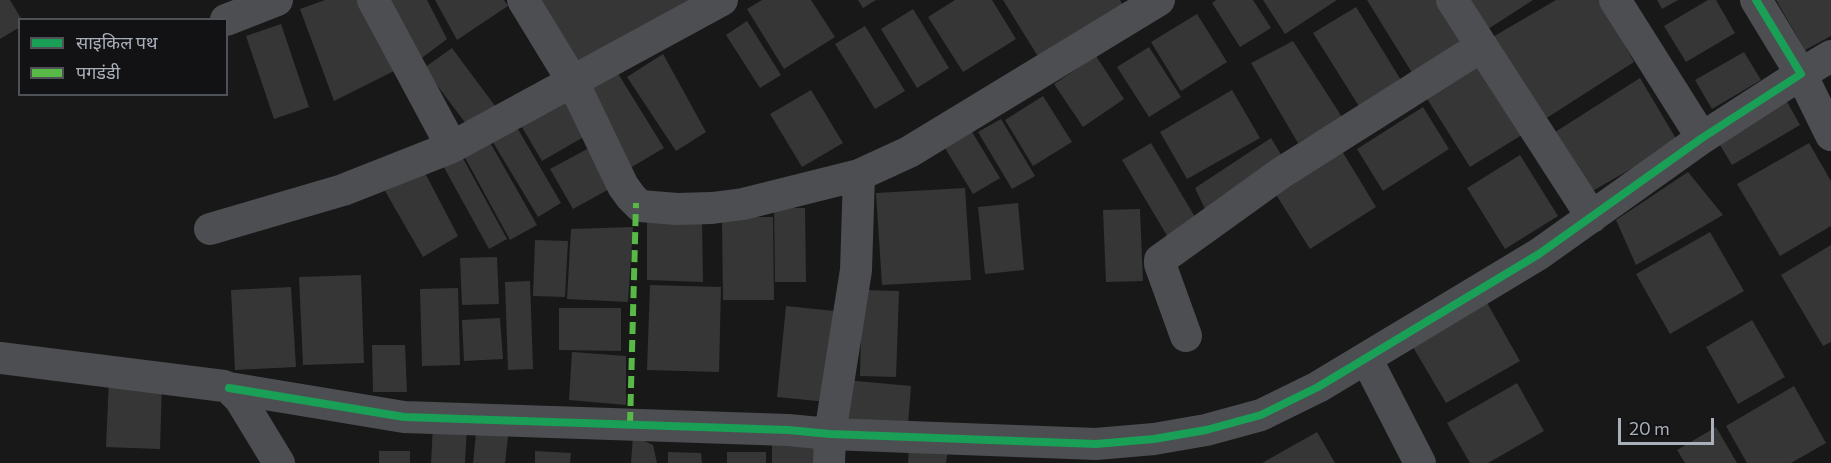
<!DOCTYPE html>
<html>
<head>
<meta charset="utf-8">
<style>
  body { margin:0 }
  #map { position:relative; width:1831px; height:463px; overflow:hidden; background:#181818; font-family:Commissioner,"Noto Sans Devanagari",sans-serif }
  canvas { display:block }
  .legend { position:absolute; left:18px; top:18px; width:210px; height:78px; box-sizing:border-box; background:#121214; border:2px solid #4e5156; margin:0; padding:8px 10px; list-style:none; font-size:18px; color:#a9b0ba }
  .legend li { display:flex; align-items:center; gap:12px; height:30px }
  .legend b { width:30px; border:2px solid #4e5156 }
  .scale { position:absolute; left:1618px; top:418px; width:96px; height:27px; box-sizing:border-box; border:3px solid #a9b0ba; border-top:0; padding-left:8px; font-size:18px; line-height:21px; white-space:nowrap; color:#a9b0ba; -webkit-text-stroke:4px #121214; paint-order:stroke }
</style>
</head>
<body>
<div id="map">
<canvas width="1831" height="463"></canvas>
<ul class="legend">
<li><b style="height:8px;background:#1a9f57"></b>साइकिल पथ</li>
<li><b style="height:8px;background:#58b947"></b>पगडंडी</li>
</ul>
<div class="scale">20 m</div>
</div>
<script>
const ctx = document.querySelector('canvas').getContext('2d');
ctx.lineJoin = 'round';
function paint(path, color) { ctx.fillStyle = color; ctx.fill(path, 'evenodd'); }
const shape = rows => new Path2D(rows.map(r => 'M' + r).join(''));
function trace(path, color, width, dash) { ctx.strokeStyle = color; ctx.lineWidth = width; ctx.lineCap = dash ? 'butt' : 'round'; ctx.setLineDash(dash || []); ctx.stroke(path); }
const building = shape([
  [0,0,10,0,22,20,20,20,20,27,0,39],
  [325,0,364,0,398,69,334,101,300,9],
  [389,0,427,0,447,39,419,60],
  [435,0,504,0,508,6,457,40],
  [536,0,695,0,579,69],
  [762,0,811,0,835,37,784,69,747,9],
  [858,0,876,0,863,8],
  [955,0,992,0,1016,39,963,72,928,17],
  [1003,0,1120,0,1126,11,1042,63],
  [1216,0,1253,0,1271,28,1240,47,1212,3],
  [1263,0,1337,0,1285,34],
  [1367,0,1441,0,1468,38,1414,76],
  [1466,0,1533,0,1485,31],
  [1556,0,1600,0,1634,62,1542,121,1491,38],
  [1657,0,1678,0,1662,9],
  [1708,0,1716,0,1735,33,1686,62,1664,26],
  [1776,0,1831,0,1831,36,1805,50],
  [1356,7,1404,85,1362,111,1313,33],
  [913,9,949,68,917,88,881,29],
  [1197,14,1227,62,1181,91,1151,42],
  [747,21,781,75,760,88,726,35],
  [281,24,309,107,274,119,246,36],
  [865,26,905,91,875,109,835,44],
  [1293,41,1342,117,1298,143,1251,63],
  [1149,47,1181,97,1149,117,1117,67],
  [452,48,501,114,470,129,424,68],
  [1744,52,1761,80,1712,109,1695,80],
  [663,54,706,132,676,151,627,77],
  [1096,56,1124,99,1083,127,1054,84],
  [1481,63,1525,133,1470,167,1426,97],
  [614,67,664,148,630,168,581,87],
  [1640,78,1678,142,1589,193,1552,134],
  [811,90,843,143,802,167,770,114],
  [1232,90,1260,138,1187,179,1160,132],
  [565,96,587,135,542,161,519,122],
  [1043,96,1072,142,1033,166,1005,120],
  [1786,100,1800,125,1732,165,1717,140],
  [1423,107,1449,149,1383,191,1357,149],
  [1001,119,1035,176,1012,189,978,132],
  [515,124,561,203,538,217,491,139],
  [972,132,1000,178,973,194,945,148],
  [1271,138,1285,161,1205,209,1195,188],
  [488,139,537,225,510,240,463,154],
  [1151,143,1198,222,1169,239,1122,160],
  [1809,143,1831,181,1831,226,1780,256,1737,184],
  [589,148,611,188,573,209,550,169],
  [459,151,507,239,489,249,441,162],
  [1342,151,1376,207,1310,249,1275,193],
  [1520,155,1558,216,1505,249,1467,188],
  [424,171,458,236,423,257,385,191],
  [1688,172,1723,215,1636,265,1616,220],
  [965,188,971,280,882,285,876,193],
  [1018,203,1024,270,985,274,978,207],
  [774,208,805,208,806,282,775,282],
  [1140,209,1143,281,1106,282,1103,210],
  [647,217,702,219,703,282,647,280],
  [722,217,773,217,774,300,723,300],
  [633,227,628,302,567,299,571,229],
  [1710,232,1744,291,1670,334,1636,274],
  [535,240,568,241,565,297,533,296],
  [1831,245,1831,342,1823,346,1781,275],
  [497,257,499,304,462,305,460,258],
  [361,275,364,363,303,365,299,277],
  [530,281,533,369,508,370,505,282],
  [650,285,721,287,719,372,647,370],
  [291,287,296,367,235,370,231,290],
  [458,288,460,365,422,366,420,289],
  [862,290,899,291,896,377,860,376],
  [1482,294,1520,361,1446,403,1407,337],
  [786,306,835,311,827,402,777,397],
  [559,308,621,308,621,351,559,350],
  [500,318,503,359,464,361,462,320],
  [1752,320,1785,377,1738,404,1706,347],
  [372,345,405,345,407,392,373,392],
  [572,352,626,356,626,405,569,400],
  [109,379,162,382,160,449,106,447],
  [845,380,911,386,908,425,842,420],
  [1517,383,1544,431,1488,463,1470,463,1447,423],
  [1794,386,1826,443,1791,463,1747,463,1726,426],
  [477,424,509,428,505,463,473,463],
  [433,425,467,427,465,463,431,463],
  [1716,427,1737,463,1685,463,1677,450],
  [1317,432,1335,463,1262,463],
  [633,436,653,445,657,463,631,463],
  [772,444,816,445,816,463,772,463],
  [909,446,948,449,946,463,908,463],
  [379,451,410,451,410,463,379,463],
  [535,451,571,453,570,463,535,463],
  [668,452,701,453,702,463,668,463],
  [727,452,766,452,766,463,727,463]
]);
const minor = shape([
  [373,0,452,147,722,0],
  [523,0,573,82,623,186,631,197,640,206,677,209,712,208,743,204,859,175,909,152,1159,0],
  [1452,0,1592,217],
  [1615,0,1702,138],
  [226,20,277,0],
  [1831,56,1801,74,1831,135],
  [210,229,343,190,452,147],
  [1186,336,1160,264,1160,260,1281,173,1482,46],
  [0,358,224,386,229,388,240,399,279,463],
  [1366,358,1420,463],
  [229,388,404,417,788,430,830,434,1096,444,1154,439,1206,430,1261,415,1318,387,1539,254,1702,138,1801,74,1756,0],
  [829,463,830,434,856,270,859,175]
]);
const quiet = shape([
  [630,424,636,203]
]);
const cycleway = shape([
  [229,388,404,417,788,430,830,434,1096,444,1154,439,1206,430,1261,415,1318,387,1539,254,1702,138,1801,74,1756,0]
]);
paint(building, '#363637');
trace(minor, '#4c4e51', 32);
trace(quiet, '#58b947', 6, [12, 6]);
trace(cycleway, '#1a9f57', 8);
</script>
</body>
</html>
